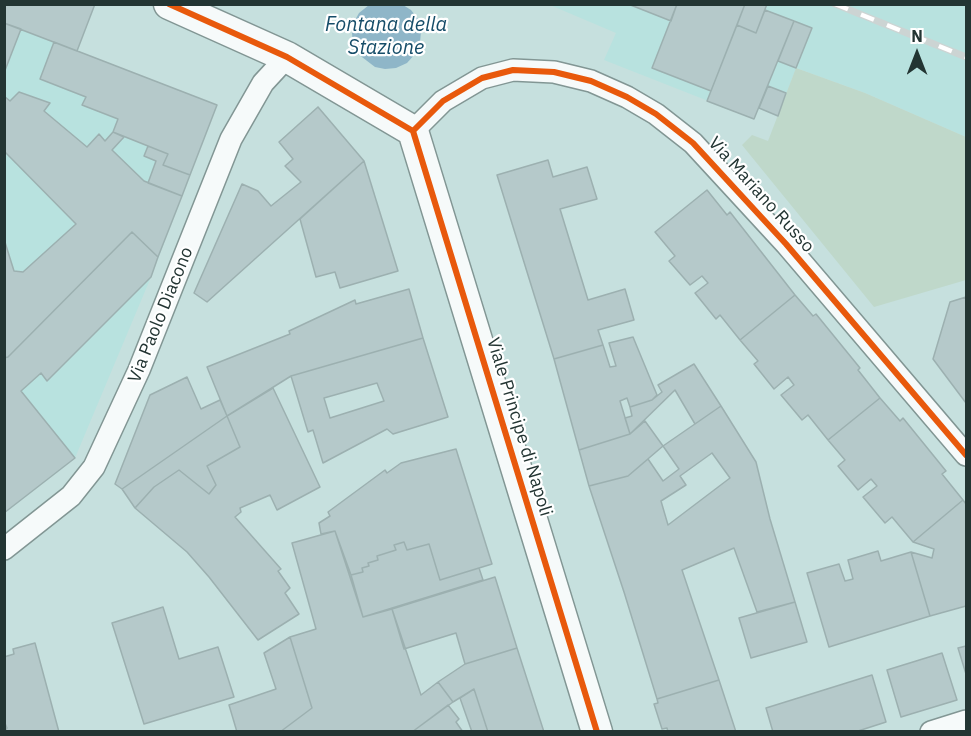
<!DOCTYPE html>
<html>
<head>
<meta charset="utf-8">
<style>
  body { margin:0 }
  #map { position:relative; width:971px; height:736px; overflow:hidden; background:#c6e0de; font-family:"IBM Plex Sans",sans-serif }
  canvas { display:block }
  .frame { position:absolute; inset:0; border:6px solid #233533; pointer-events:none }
  .north { position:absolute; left:887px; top:24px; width:60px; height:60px; -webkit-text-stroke:4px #fff; paint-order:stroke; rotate:0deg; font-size:16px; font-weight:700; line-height:24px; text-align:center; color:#233533 }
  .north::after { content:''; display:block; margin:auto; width:21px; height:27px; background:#233533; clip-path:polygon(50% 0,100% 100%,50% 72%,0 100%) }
</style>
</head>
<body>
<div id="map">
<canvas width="971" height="736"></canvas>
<div class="frame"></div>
<div class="north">N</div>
</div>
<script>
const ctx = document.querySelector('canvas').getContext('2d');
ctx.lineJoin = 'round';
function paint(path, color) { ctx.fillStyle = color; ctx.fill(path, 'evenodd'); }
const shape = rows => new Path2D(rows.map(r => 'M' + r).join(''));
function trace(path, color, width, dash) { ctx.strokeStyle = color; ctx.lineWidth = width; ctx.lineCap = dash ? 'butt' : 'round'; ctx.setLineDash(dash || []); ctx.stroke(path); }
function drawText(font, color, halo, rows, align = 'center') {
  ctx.font = font + ' "IBM Plex Sans",sans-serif'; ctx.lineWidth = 4.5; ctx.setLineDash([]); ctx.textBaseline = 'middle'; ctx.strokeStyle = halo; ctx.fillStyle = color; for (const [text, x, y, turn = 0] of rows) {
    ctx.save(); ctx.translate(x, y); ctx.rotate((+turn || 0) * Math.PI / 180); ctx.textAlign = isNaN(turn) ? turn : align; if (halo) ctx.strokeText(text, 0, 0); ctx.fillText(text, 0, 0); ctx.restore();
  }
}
const built = shape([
  [5,5,95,5,77,51,217,105,151,277,75,458,5,513],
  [550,5,966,5,966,137,865,93,796,68,778,116,759,108,754,119,604,60,616,33]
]);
const green = shape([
  [796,68,865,93,966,137,966,280,874,307,742,145,752,135,768,141]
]);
const water = shape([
  [369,5,403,5,411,10,418,19,421,31,420,43,415,54,407,63,396,68,385,69,375,67,358,54,353,44,352,33,354,22,359,13]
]);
const building = shape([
  [4,4,95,4,77,51,4,23,4,4],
  [628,4,677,4,671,21,628,4],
  [677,4,745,4,711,91,652,68,677,4],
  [745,4,767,4,756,33,737,25,745,4],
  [765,10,794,21,754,119,707,101,737,25,756,33,765,10],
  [794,21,812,28,796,68,778,61,794,21],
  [4,23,21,29,4,73,4,23],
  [54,42,217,105,190,175,163,165,168,154,113,132,118,119,82,105,86,97,40,79,54,42],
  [768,86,786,93,778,116,759,108,768,86],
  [19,92,50,103,44,111,87,147,99,134,105,141,113,132,124,137,112,150,144,181,182,196,158,257,132,232,8,357,4,358,4,239,14,271,23,272,76,224,4,151,4,96,10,101,19,92],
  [318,107,364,161,207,302,194,293,242,184,258,191,271,206,301,182,285,166,293,159,279,142,318,107],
  [148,146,168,154,163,165,190,175,182,196,148,183,156,161,144,156,148,146],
  [548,160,553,177,587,167,597,199,560,209,588,300,625,289,634,320,598,330,603,345,554,359,497,175,548,160],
  [364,161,398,271,340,288,335,272,316,277,300,219,364,161],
  [707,190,727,215,730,212,795,295,740,340,720,315,716,319,695,293,708,283,702,276,690,285,669,261,675,256,655,232,707,190],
  [132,232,158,257,151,277,47,381,41,373,21,391,75,458,4,513,4,358,8,357,132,232],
  [409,289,423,338,291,376,227,416,207,367,290,334,289,331,355,300,356,304,409,289],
  [795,295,813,316,816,314,860,368,858,370,880,398,828,440,808,415,802,420,781,395,794,385,788,377,774,389,754,364,758,361,740,340,795,295],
  [966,297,966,403,933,359,950,302,966,297],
  [633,337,657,395,652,400,630,407,627,398,620,401,630,434,579,450,554,359,603,345,610,367,616,366,609,343,633,337],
  [423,338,448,417,393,434,387,429,323,463,313,430,308,432,291,376,423,338],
  [377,383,384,401,330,418,324,398,377,383],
  [694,364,721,406,695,424,675,390,630,434,625,418,632,416,630,407,652,400,662,392,658,385,694,364],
  [187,377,201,409,220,400,227,416,122,489,115,484,150,395,187,377],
  [273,388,320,487,277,510,270,495,240,508,241,512,235,517,281,569,278,571,290,588,285,593,299,614,258,640,209,577,187,552,135,508,154,487,179,470,209,494,216,485,207,466,240,447,227,416,273,388],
  [880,398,900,421,903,418,946,471,942,474,963,500,913,542,892,517,885,523,863,497,877,486,871,479,858,490,838,466,845,460,828,440,880,398],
  [721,406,756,462,770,519,795,602,757,612,734,548,682,570,719,680,657,699,624,592,589,486,628,476,648,459,663,481,679,469,663,446,721,406],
  [712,453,730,478,668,525,661,501,686,485,680,476,712,453],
  [227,416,240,447,207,466,216,485,209,494,179,470,154,487,135,508,122,489,227,416],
  [645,421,663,446,628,476,589,486,579,450,630,434,645,421],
  [456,449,492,564,440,580,429,544,407,550,404,542,394,545,396,550,377,556,378,560,368,563,369,566,362,568,363,572,351,575,335,531,321,534,319,523,330,516,328,512,385,470,387,473,401,463,456,449],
  [963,500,966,504,966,606,930,616,911,552,932,558,934,549,913,542,963,500],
  [335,531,363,617,392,609,421,695,438,682,453,702,412,732,280,732,312,708,290,637,316,629,292,543,335,531],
  [404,542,407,550,429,544,440,580,479,568,483,580,363,617,351,575,363,572,362,568,369,566,368,563,378,560,377,556,396,550,394,545,404,542],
  [878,551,881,561,911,552,930,616,829,647,807,573,839,564,845,581,853,579,848,560,878,551],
  [495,577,517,648,465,664,456,633,404,649,392,609,495,577],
  [795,602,807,642,751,658,739,618,795,602],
  [163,607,179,659,218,647,234,697,144,724,112,623,163,607],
  [290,637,312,708,280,732,237,732,229,705,276,689,264,653,290,637],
  [35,643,59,732,4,732,7,728,4,721,4,657,14,654,13,649,35,643],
  [966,646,966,674,958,648,966,646],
  [517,648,544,732,488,732,474,689,453,702,438,682,465,664,517,648],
  [942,653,957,700,901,717,887,670,942,653],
  [872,675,886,722,855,732,773,732,766,708,872,675],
  [719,680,736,732,668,732,667,728,662,729,654,704,658,703,657,699,719,680],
  [474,689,488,732,472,732,460,698,474,689],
  [448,705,459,719,456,722,463,732,412,732,448,705]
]);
const street = shape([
  [413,131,443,101,482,78,513,70,554,72,591,81,627,97,656,114,693,143,786,244,966,455],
  [4,549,71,496,94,467,139,370,231,139,263,83,287,57],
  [931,732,966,721]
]);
const secondary = shape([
  [169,4,287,57,413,131,597,732]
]);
const rail = shape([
  [835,4,966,57]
]);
const cycleway = shape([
  [169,4,287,57,413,131],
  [413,131,443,101,482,78,513,70,554,72,591,81,627,97,656,114,693,143,786,244,966,455],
  [413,131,597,732]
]);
const streetNames = [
  ["Via Mariano Russo",761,195,48],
  ["Via Paolo Diacono",161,315,-68],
  ["Viale Principe di Napoli",519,427,73]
];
const waterNames = [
  ["Fontana della",386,25],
  ["Stazione",386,48]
];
paint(built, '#b8e2df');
paint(green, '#bfd8ca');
paint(water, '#8fb6c8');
paint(building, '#b5c9ca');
trace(building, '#9cb0b0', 1.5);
trace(street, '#829694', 24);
trace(secondary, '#829694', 33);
trace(street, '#f6fafa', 21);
trace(secondary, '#f6fafa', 30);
trace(rail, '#ccd4d3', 7);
trace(rail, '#fff', 4.5, [14]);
trace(cycleway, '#e8590c', 6);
drawText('18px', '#233533', '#fff', streetNames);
drawText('italic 20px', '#164d69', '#fff', waterNames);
</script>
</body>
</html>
